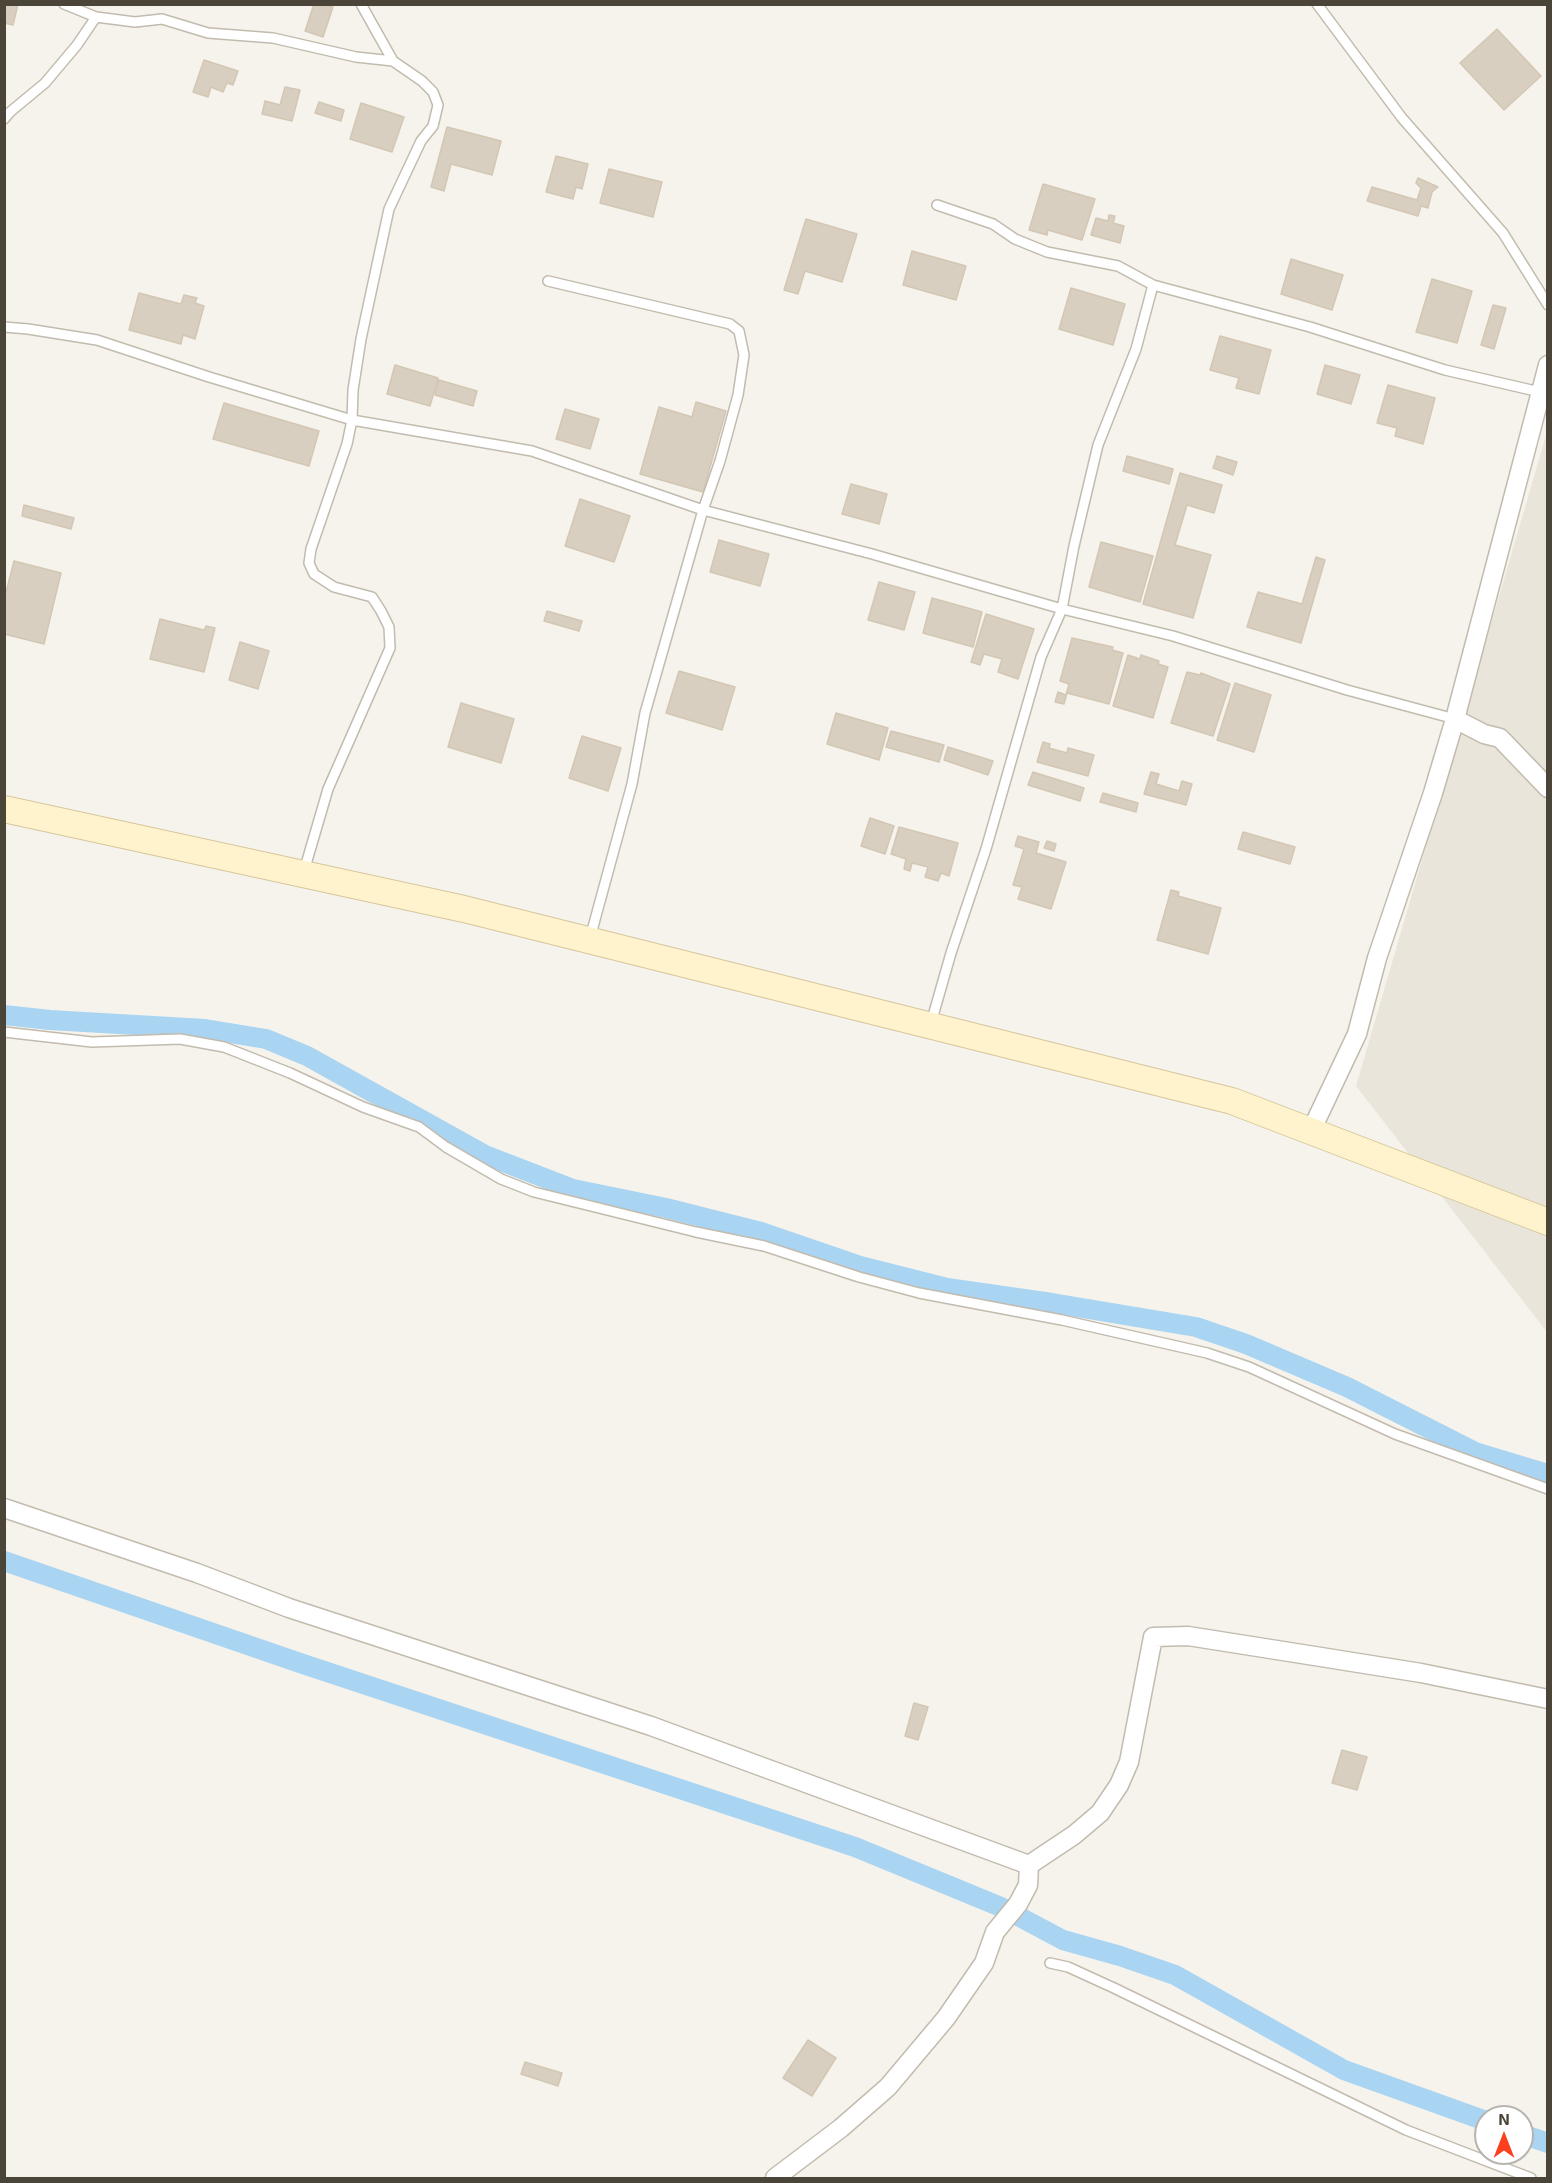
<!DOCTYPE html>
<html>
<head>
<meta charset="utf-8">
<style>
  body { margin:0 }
  #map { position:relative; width:1552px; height:2183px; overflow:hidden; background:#f6f3ec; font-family:"Exo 2",sans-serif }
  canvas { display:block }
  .frame { position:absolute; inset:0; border:6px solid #4b4439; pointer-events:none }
  .north { position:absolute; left:1474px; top:2105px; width:60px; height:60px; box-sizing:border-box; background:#fff; border:2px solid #b7b4b0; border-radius:50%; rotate:0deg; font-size:16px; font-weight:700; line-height:24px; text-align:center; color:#4b4439 }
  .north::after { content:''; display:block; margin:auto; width:21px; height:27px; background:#fc3f1d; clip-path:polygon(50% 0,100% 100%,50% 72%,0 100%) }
</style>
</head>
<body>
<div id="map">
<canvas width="1552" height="2183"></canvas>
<div class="frame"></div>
<div class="north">N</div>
</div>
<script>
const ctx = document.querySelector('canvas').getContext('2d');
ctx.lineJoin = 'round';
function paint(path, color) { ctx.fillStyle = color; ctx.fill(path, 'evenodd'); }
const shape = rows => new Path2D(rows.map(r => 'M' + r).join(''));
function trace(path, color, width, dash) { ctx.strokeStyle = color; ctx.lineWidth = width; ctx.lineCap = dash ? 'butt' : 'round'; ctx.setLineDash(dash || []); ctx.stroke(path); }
const residential = shape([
  [1547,432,1547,1332,1356,1086]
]);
const canal = shape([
  [4,1015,50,1020,205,1029,266,1039,307,1056,485,1155,573,1189,666,1208,761,1232,860,1266,947,1288,1052,1303,1196,1327,1246,1344,1347,1387,1475,1452,1548,1474],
  [4,1561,300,1663,855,1847,1001,1907,1063,1940,1120,1956,1175,1975,1344,2070,1486,2121],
  [1522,2134,1548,2143]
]);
const building = shape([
  [4,4,18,4,13,25,4,23,4,4],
  [314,4,333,7,323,37,305,31,314,4],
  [1497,29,1541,76,1504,110,1460,63,1497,29],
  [204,60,238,71,233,85,227,83,223,92,211,87,208,97,193,92,204,60],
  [285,87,300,90,292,121,262,114,265,101,280,105,285,87],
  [319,102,344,110,341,121,315,113,319,102],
  [361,103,404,117,392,152,350,139,361,103],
  [447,127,501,141,492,175,451,164,444,191,431,187,447,127],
  [556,156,588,164,582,189,576,187,573,199,546,192,556,156],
  [609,169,662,182,653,217,600,203,609,169],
  [1418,178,1438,187,1432,192,1428,208,1421,206,1418,216,1367,201,1372,187,1417,200,1421,188,1416,183,1418,178],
  [1043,184,1095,199,1082,240,1048,230,1047,235,1029,230,1043,184],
  [1109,215,1115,216,1113,223,1124,226,1120,243,1091,235,1096,218,1108,221,1109,215],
  [806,219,857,234,842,282,805,271,798,294,784,290,806,219],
  [912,251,966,266,956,300,903,285,912,251],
  [1291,259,1343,275,1332,310,1281,294,1291,259],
  [1432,279,1472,291,1457,343,1416,332,1432,279],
  [1071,288,1125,304,1113,345,1059,329,1071,288],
  [139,293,181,304,184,295,197,298,195,303,204,306,195,339,183,335,181,344,129,330,139,293],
  [1493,305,1506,308,1494,349,1481,345,1493,305],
  [1220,336,1271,350,1259,394,1236,388,1239,378,1210,370,1220,336],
  [395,365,438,378,430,406,387,394,395,365],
  [1325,365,1360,375,1351,404,1317,394,1325,365],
  [439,380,477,391,473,406,435,395,439,380],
  [1388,385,1435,398,1423,444,1395,436,1397,428,1377,423,1388,385],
  [696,402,726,411,703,492,640,474,659,407,692,417,696,402],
  [224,403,319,431,309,466,213,439,224,403],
  [565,409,599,419,590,449,556,439,565,409],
  [1127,456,1173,469,1169,484,1123,471,1127,456],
  [1217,456,1237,462,1233,475,1213,468,1217,456],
  [1180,473,1222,485,1214,513,1187,505,1175,545,1211,555,1193,618,1143,604,1180,473],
  [851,484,887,494,879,524,842,514,851,484],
  [580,499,630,516,614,562,565,546,580,499],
  [24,505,74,518,71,529,22,516,24,505],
  [719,540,769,554,760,586,710,572,719,540],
  [1101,542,1153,556,1140,602,1089,587,1101,542],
  [1316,557,1325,560,1301,643,1247,627,1258,592,1302,604,1316,557],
  [14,561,61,573,44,644,4,634,4,600,14,561],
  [879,582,915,592,904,630,868,620,879,582],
  [932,598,982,612,973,647,923,633,932,598],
  [547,611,582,621,579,631,544,621,547,611],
  [986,614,1034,629,1018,679,998,672,1002,659,984,654,980,665,971,662,986,614],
  [160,619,204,630,206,626,215,628,204,672,150,659,160,619],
  [1072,638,1113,647,1112,650,1123,653,1109,704,1067,693,1064,704,1055,702,1058,692,1066,695,1069,684,1060,681,1072,638],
  [240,642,269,651,258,689,229,680,240,642],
  [1128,655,1140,659,1141,655,1159,661,1158,664,1168,667,1153,718,1113,706,1128,655],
  [679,671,735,687,722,730,666,713,679,671],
  [1187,672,1200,675,1201,673,1230,684,1213,736,1171,723,1187,672],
  [1235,683,1271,695,1254,752,1217,740,1235,683],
  [461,703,514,719,501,763,448,747,461,703],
  [836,713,888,728,879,760,827,744,836,713],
  [891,731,944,745,939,762,886,747,891,731],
  [582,736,621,748,608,791,569,778,582,736],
  [1043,742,1050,744,1049,748,1067,753,1068,748,1094,755,1088,776,1037,762,1043,742],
  [948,747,993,761,988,775,944,760,948,747],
  [1033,772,1084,788,1080,801,1028,785,1033,772],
  [1151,772,1159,774,1156,784,1179,791,1182,781,1192,784,1186,805,1144,794,1151,772],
  [1103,793,1138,803,1136,812,1100,802,1103,793],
  [870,818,894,826,885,854,861,846,870,818],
  [899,827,958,843,949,876,941,873,938,881,925,877,928,867,912,863,910,871,904,869,906,859,891,854,899,827],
  [1243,832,1295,847,1290,864,1238,849,1243,832],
  [1018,836,1039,842,1036,853,1066,862,1051,909,1018,899,1022,887,1013,885,1024,849,1015,846,1018,836],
  [1047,841,1056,844,1054,851,1044,848,1047,841],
  [1171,890,1179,892,1178,896,1221,908,1208,954,1157,940,1171,890],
  [914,1703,928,1707,918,1740,905,1736,914,1703],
  [1342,1750,1367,1757,1357,1790,1332,1783,1342,1750],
  [808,2040,836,2058,812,2096,783,2078,808,2040],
  [525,2062,562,2073,558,2086,521,2074,525,2062]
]);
const service = shape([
  [64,4,96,17,135,22,162,19,208,33,273,38,356,57,393,61,422,81,433,92,438,105,433,126,421,141,389,209,361,339,353,390,352,420,347,444,311,549,309,563,314,574,334,587,372,597,381,611,389,627,390,648,328,789,304,871],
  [361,4,393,61],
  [1317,4,1402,118,1503,233,1548,305],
  [4,119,10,112,45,83,77,45,96,17],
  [937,205,993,224,1015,239,1047,252,1118,266,1153,285,1310,327,1445,370,1540,392],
  [548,281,730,324,739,331,744,355,738,395,720,461,703,510,645,713,632,784,590,938],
  [4,327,28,329,97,340,209,377,352,420,532,451,703,510,872,554,1062,609,1173,636,1347,690,1455,719],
  [931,1023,951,953,986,849,1041,657,1062,609,1074,546,1098,445,1136,349,1153,285],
  [4,1032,92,1042,180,1039,224,1047,290,1073,363,1107,419,1127,446,1147,501,1179,534,1192,696,1232,764,1246,859,1277,919,1293,1062,1320,1207,1353,1249,1367,1395,1434,1548,1489],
  [1050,1963,1068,1967,1114,1988,1406,2130,1531,2178]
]);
const minor = shape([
  [1455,719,1484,734,1500,738,1548,788],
  [1311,1131,1357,1034,1377,958,1433,793,1455,719,1548,365],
  [4,1508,197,1573,289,1608,651,1726,1029,1865],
  [775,2178,841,2128,888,2087,946,2018,984,1963,995,1932,1018,1904,1028,1885,1029,1865,1074,1835,1100,1813,1119,1785,1129,1762,1153,1637,1188,1636,1321,1657,1421,1673,1548,1699]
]);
const secondary = shape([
  [4,809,464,909,1232,1101,1548,1222]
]);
paint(residential, '#eae5da');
trace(canal, '#a9d4f2', 20);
paint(building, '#d8cfc1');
trace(building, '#d3c7b4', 1.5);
trace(service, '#c2bbae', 12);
trace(minor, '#c2bbae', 21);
trace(secondary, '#d6c79b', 28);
trace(service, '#fff', 9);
trace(minor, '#fff', 18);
trace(secondary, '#fff3cd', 26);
</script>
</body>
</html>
